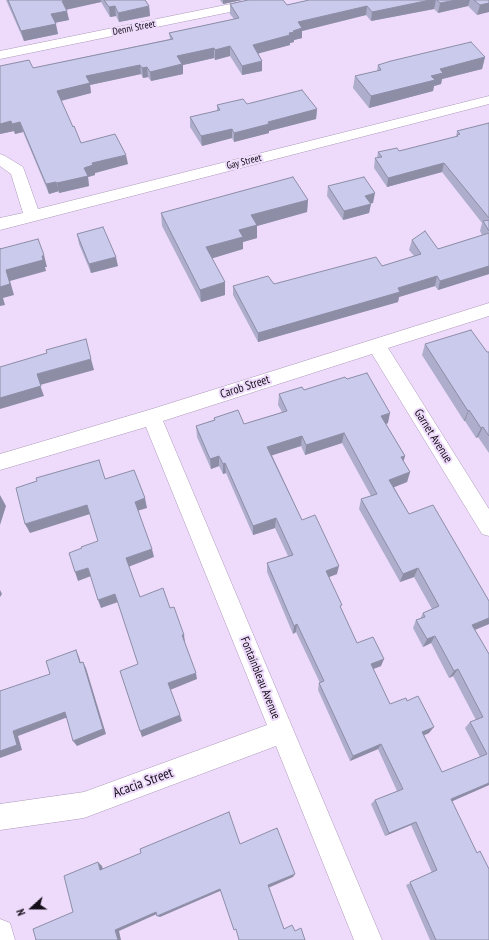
<!DOCTYPE html>
<html>
<head>
<meta charset="utf-8">
<style>
  body { margin:0 }
  #map { position:relative; width:489px; height:940px; overflow:hidden; background:#eedafb; font-family:"PT Sans Narrow",sans-serif }
  canvas { display:block }
  .north { position:absolute; left:12px; top:888px; width:40px; height:40px; -webkit-text-stroke:3px #eedafb; paint-order:stroke; rotate:249deg; font-size:11px; font-weight:700; line-height:16px; text-align:center; color:#130d17 }
  .north::after { content:''; display:block; margin:auto; width:14px; height:18px; background:#130d17; clip-path:polygon(50% 0,100% 100%,50% 72%,0 100%) }
</style>
</head>
<body>
<div id="map">
<canvas width="489" height="940"></canvas>
<div class="north">N</div>
</div>
<script>
const ctx = document.querySelector('canvas').getContext('2d');
ctx.lineJoin = 'round';
const shape = rows => new Path2D(rows.map(r => 'M' + r).join(''));
function trace(path, color, width, dash) { ctx.strokeStyle = color; ctx.lineWidth = width; ctx.lineCap = dash ? 'butt' : 'round'; ctx.setLineDash(dash || []); ctx.stroke(path); }
function paint(path, color) { ctx.fillStyle = color; ctx.fill(path, 'evenodd'); }
function drawText(font, color, halo, rows, align = 'center') {
  ctx.font = font + ' "PT Sans Narrow",sans-serif'; ctx.lineWidth = 4; ctx.setLineDash([]); ctx.textBaseline = 'middle'; ctx.strokeStyle = halo; ctx.fillStyle = color; for (const [text, x, y, turn = 0] of rows) {
    ctx.save(); ctx.translate(x, y); ctx.rotate((+turn || 0) * Math.PI / 180); ctx.textAlign = isNaN(turn) ? turn : align; if (halo) ctx.strokeText(text, 0, 0); ctx.fillText(text, 0, 0); ctx.restore();
  }
}
const minor = shape([
  [250,0,275,0,273,3,269,4,0,59,0,51,250,0],
  [489,96,489,104,0,230,0,218,23,213,11,174,0,166,0,154,5,156,23,167,38,209,489,96],
  [489,303,489,316,388,348,489,509,489,536,482,534,372,354,163,421,382,940,354,940,276,746,84,818,0,830,0,804,84,792,267,725,146,427,0,470,0,454,152,409,489,303],
  [0,919,10,923,15,940,0,940,0,919]
]);
const wall = shape([
  [6,0,145,0,149,6,150,16,119,22,116,16,110,17,101,2,66,10,69,20,55,23,58,34,24,41],
  [220,0,242,0,223,4],
  [309,0,489,0,477,15,468,6,438,13,434,9,371,21,366,15,302,31,302,38,294,40,294,42,290,43,290,45,258,53,262,61,262,71,242,75,230,56,215,60,214,58,183,65,183,74,151,81,148,77,143,78,141,74,90,85,91,93,61,101,73,127,81,143,128,164,95,173,95,175,88,177,89,186,59,193,59,191,49,194,23,132,15,134,14,131,0,134,33,68,170,39,169,33,234,19,230,14,230,4,287,5],
  [485,57,482,69,442,79,441,84,434,86,433,91,369,108,353,88,355,76,377,71,378,65],
  [247,104,317,109,316,119,269,131,269,133,234,142,232,138,202,146,190,127,190,117,217,111,217,105],
  [489,123,489,274,438,290,435,286,399,297,398,302,258,342,233,295,233,286,274,284,382,266,414,256,409,250,412,240,438,249,482,235,480,231,482,223,442,172,387,187,374,168,375,158,377,158,378,152,399,151,456,137,457,131],
  [328,186,373,203,371,203,369,213,343,220,327,196],
  [308,200,307,212,257,226,257,238,243,242,243,249,212,258,225,295,201,302,162,226,161,213],
  [77,234,118,266,91,273,79,244],
  [425,344,487,352,489,352,489,453,478,437,476,438,465,421,464,421,422,355],
  [347,379,388,423,386,424,405,456,403,461,410,472,407,482,394,487,409,514,489,601,489,624,475,630,489,654,489,785,452,801,489,940,430,940,406,885,432,873,411,825,385,836,371,804,375,800,397,791,378,749,350,761,318,690,319,683,320,683,296,632,293,634,267,572,267,563,288,556,275,528,253,535,226,473,223,474,219,466,211,469,197,437,196,426,214,420,214,418,244,424,282,412,278,405,279,394,304,390],
  [342,443,371,496,361,499,359,509,400,582,414,577,432,609,423,613,420,619,416,620,413,628,423,647,431,643,449,678,453,676,476,720,470,722,465,728,480,757,442,772,424,735,429,733,407,701,390,704,373,669,381,666,357,643,341,610,329,577,337,574,302,520,272,455,301,446,305,455]
]);
const shadedWall = shape([
  [65,0,101,0,101,2,64,10,62,1],
  [223,0,242,0,223,4],
  [430,0,436,0,434,9,371,21,372,12],
  [456,0,470,0,468,6,438,13,440,3],
  [489,3,489,12,477,15,480,5],
  [115,6,116,16,110,17,109,7],
  [149,6,150,16,119,22,118,13],
  [367,6,366,15,302,31,302,38,294,40,294,42,290,43,290,45,253,55,253,45,289,33,293,31,298,22],
  [67,11,69,20,53,23,51,14],
  [56,24,58,34,24,41,21,31],
  [230,46,230,56,215,60,215,50],
  [214,48,214,58,183,65,183,74,151,81,150,72,177,56],
  [485,57,482,69,442,79,441,84,434,86,433,91,369,108,371,96,431,76,440,69],
  [262,61,262,71,242,75,242,66],
  [140,65,141,74,90,85,91,93,60,101,57,91,86,76],
  [147,67,148,77,143,78,142,68],
  [317,109,316,119,269,131,269,133,234,142,234,133,268,122],
  [11,121,14,131,0,134,0,124],
  [20,122,23,132,15,134,12,124],
  [232,129,232,138,202,146,201,136],
  [126,155,128,164,95,173,95,175,88,177,89,186,59,193,57,183,92,163],
  [444,163,442,172,387,187,388,178],
  [56,182,59,191,49,194,46,184],
  [375,193,373,203,364,205,365,196],
  [308,200,307,212,257,226,257,238,243,242,243,249,207,260,206,247,239,230,251,215],
  [371,204,369,213,343,220,344,211],
  [44,255,47,267,45,267,46,271,10,281,14,295,3,298,5,305,0,306,0,287,6,270],
  [116,257,118,266,91,273,89,264],
  [489,266,489,274,438,290,440,281],
  [437,276,435,286,399,297,398,302,258,342,258,333],
  [225,282,225,295,201,302,200,290],
  [91,359,94,370,40,385,44,396,0,409,0,398,37,374],
  [469,410,465,421,464,421,468,411],
  [390,413,388,423,378,427,381,416],
  [483,427,478,437,476,438,481,428],
  [344,433,342,443,305,455,306,445],
  [302,436,301,446,267,457,267,447],
  [219,456,219,466,211,469,210,459],
  [405,456,402,466,401,457],
  [225,463,226,473,223,474,223,464],
  [410,472,407,482,387,490,389,480],
  [0,495,6,506,0,525],
  [145,498,147,508,137,511,135,502],
  [87,505,90,514,30,533,25,524],
  [276,518,275,528,253,535,253,526],
  [152,549,154,557,128,567,126,558],
  [339,566,337,574,324,579,326,571],
  [88,568,91,576,78,581,75,572],
  [418,568,414,577,400,582,403,574],
  [0,590,2,594,0,597],
  [115,594,118,602,101,608,98,600],
  [489,618,489,624,467,633,472,625],
  [297,624,296,632,293,634,294,626],
  [182,635,184,635,185,642,184,643],
  [435,636,431,643,423,647,427,639],
  [76,650,79,657,83,670,80,663],
  [384,659,381,666,368,671,371,664],
  [83,662,86,668,106,734,77,746,73,741],
  [458,669,453,676,449,678,454,671],
  [196,673,197,679,170,690,168,683],
  [65,712,68,717,18,736,22,750,0,758,0,751,13,731],
  [180,715,182,721,142,737,140,731],
  [434,727,429,733,418,738,422,732],
  [381,744,378,749,350,761,353,756],
  [489,783,489,785,446,804,451,799],
  [416,822,411,825,385,836,389,833],
  [98,862,102,866,104,873,100,870],
  [295,874,293,877,268,888,268,885],
  [220,889,220,891,160,917,157,916],
  [156,912,159,913,119,931,121,940,118,940,115,930]
]);
const building = shape([
  [8,0,65,0,62,1,67,11,51,14,56,24,21,31,8,0],
  [104,0,145,0,149,6,118,13,115,6,109,7,104,0],
  [248,0,283,0,287,5,309,0,430,0,372,12,367,6,298,22,302,28,293,31,295,32,289,33,290,35,253,45,262,61,242,66,230,46,215,50,214,48,177,56,182,64,150,72,147,67,142,68,140,65,86,76,90,83,57,91,73,127,74,126,81,143,115,134,126,155,92,163,93,165,84,168,88,176,57,183,56,182,46,184,20,122,12,124,11,121,0,124,0,66,29,60,33,68,173,39,169,33,239,18,230,4,248,0],
  [437,0,456,0,440,3,437,0],
  [474,0,489,0,489,3,480,5,474,0],
  [471,42,485,57,440,69,443,73,431,76,435,80,371,96,355,76,381,70,378,65,391,61,471,42],
  [302,90,317,109,268,122,269,124,234,133,232,129,201,136,190,117,220,110,217,105,243,99,247,104,302,90],
  [489,123,489,218,444,163,388,178,375,158,382,157,378,152,397,148,399,151,458,136,457,135,460,134,457,131,489,123],
  [293,177,308,200,251,215,257,225,239,230,243,237,206,247,225,282,200,290,161,213,293,177],
  [364,177,375,193,365,196,371,204,344,211,328,186,364,177],
  [489,220,489,231,483,221,489,220],
  [103,227,116,257,89,264,77,234,103,227],
  [425,231,438,249,489,233,489,266,440,281,437,276,398,288,400,292,258,333,233,286,268,276,274,284,376,257,382,266,421,254,412,240,425,231],
  [38,239,44,255,42,256,43,260,6,270,10,284,0,287,0,248,0,249,38,239],
  [471,330,487,352,489,352,489,436,483,427,481,428,469,410,468,411,425,344,471,330],
  [86,339,91,359,37,374,41,386,0,398,0,367,47,353,46,350,86,339],
  [367,373,390,413,381,416,405,456,401,457,410,472,389,480,409,514,433,505,489,601,489,618,472,625,489,654,489,783,451,799,477,853,480,851,489,869,489,940,436,940,410,882,437,870,416,822,389,833,375,800,403,789,381,744,353,756,319,683,324,681,297,624,294,626,267,563,293,555,276,518,253,526,225,463,223,464,219,456,210,459,196,426,215,420,214,418,238,410,244,424,287,411,279,394,302,387,304,390,345,377,347,379,367,373],
  [344,433,377,494,361,499,403,574,418,568,439,606,423,613,425,617,416,620,427,639,435,636,454,671,458,669,483,717,470,722,487,754,442,772,422,732,434,727,418,696,407,701,406,698,390,704,371,664,384,659,373,637,357,643,340,606,342,605,326,571,339,566,315,515,302,520,267,447,302,436,306,445,344,433],
  [99,460,105,479,134,470,145,498,135,502,152,549,126,558,140,597,163,588,170,608,174,607,184,635,182,635,196,673,168,683,180,715,140,731,120,671,138,664,115,594,98,600,88,568,75,572,69,553,82,548,81,547,98,541,87,505,25,524,16,488,37,481,36,478,99,460],
  [76,650,80,663,83,662,103,729,73,741,65,712,13,731,17,745,0,751,0,691,50,674,46,661,76,650],
  [229,812,240,844,277,828,295,874,268,885,284,929,292,925,295,931,301,928,305,940,239,940,236,929,234,930,220,889,157,916,156,912,115,930,118,940,36,940,33,929,73,912,64,876,98,862,100,870,141,853,140,849,229,812]
]);
const farStreetnames = [
  ["Denni Street",134,28,-11],
  ["Gay Street",244,162,-14]
];
const streetNames = [
  ["Carob Street",245,387,-18],
  ["Garnet Avenue",433,436,58],
  ["Fontainbleau Avenue",260,678,68]
];
const nearStreetnames = [
  ["Acacia Street",143,783,-20]
];
trace(minor, '#ad9ab9', 1);
paint(minor, '#fff');
paint(wall, '#aeaecc');
paint(shadedWall, '#8d8da6');
paint(building, '#cacaed');
trace(building, '#8d8da6', 1);
drawText('10px', '#130d17', '#eedafb', farStreetnames);
drawText('12px', '#130d17', '#eedafb', streetNames);
drawText('14px', '#130d17', '#eedafb', nearStreetnames);
</script>
</body>
</html>
